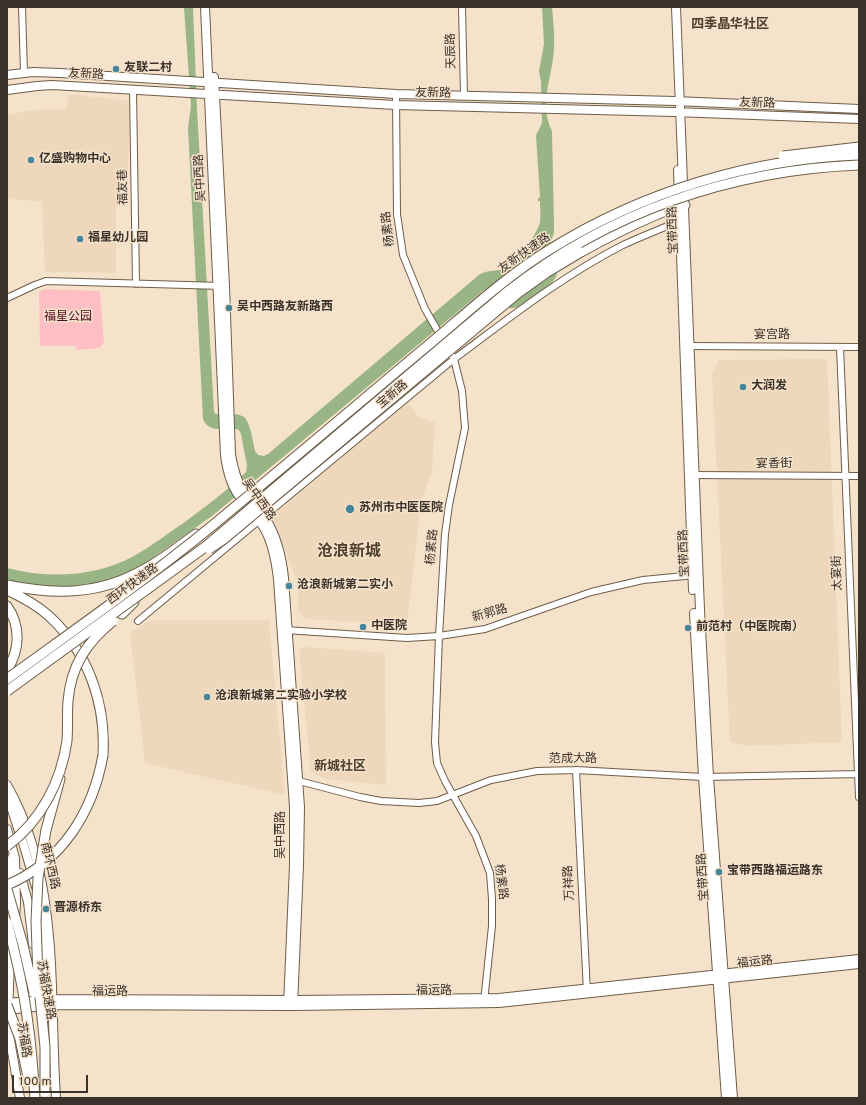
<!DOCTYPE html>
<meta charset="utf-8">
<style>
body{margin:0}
#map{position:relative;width:866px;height:1105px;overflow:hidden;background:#f5e2cb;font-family:Overpass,sans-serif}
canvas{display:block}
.frame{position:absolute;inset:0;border:8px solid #3b332b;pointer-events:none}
.scale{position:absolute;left:12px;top:1075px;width:76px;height:18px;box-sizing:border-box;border:2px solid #3b332b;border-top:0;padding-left:5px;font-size:12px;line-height:14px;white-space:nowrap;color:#3b332b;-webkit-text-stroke:3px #f5e2cb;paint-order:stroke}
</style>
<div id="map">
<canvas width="866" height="1105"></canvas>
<div class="frame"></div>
<div class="scale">100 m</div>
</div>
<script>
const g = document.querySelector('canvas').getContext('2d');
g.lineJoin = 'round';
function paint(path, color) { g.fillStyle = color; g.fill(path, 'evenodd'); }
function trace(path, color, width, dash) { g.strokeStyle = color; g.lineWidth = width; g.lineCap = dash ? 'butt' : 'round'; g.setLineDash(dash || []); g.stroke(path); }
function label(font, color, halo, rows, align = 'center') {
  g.font = font + ' Overpass,"Noto Sans SC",sans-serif'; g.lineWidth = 3; g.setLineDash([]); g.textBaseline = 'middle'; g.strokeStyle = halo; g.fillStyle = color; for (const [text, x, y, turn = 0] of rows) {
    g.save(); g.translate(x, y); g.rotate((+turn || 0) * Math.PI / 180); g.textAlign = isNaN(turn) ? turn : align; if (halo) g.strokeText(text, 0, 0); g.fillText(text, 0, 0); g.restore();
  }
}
paint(new Path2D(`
 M68 94 130 101 127 206H116V273L45 272 42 201 7 199V115L33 110 67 109Z
 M827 359 842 742 748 746 730 742 712 373 719 360Z
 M408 403 418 417 435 423 432 471 421 502 407 624 304 619 298 609V583L272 517 360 438Z
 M151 620H269L285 795 145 763 130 632Z
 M303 647 385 653 386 785 327 779 311 772 299 651Z`), '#eed7ba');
paint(new Path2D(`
 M44 289 100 291 104 343 99 348 77 350 76 346H40L39 292Z`), '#fdbfc4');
paint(new Path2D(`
 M184 7H193L197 109 214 412 216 414C224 414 235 413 242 416 250 418 253 443 255 451L258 455 264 456 268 454 480 274C490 269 501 272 510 267 518 264 537 232 540 223 541 217 540 208 540 201H538V198H540L536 135 542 123 541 82 539 71 544 44 542 7H552C553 20 555 35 554 48 553 76 538 103 552 131L554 224V233L548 249C551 256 556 265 557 272 557 285 528 300 518 307 503 312 497 301 489 290H484L212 516 141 566 115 579 75 588 7 584V568C49 579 96 577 134 556 152 546 168 533 185 522 206 506 228 490 246 472L247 466 241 434 239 430C227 426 209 435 203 419L188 128 191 106Z`), '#9ab585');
const minor = new Path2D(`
 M22 7 24 73
 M462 7 464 95
 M133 90 136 284
 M396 94 397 214 403 255 425 309 454 359 462 391 465 428 449 505 445 534 439 636 435 742 437 763 445 781 476 836 490 873 492 899V926L484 1002
 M7 298 35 285 46 281 222 286
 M686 346 859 347
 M840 347 859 797
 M691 475 859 476
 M138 621 454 359C508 319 561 277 621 246 640 237 660 229 680 221H684
 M285 630 407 638 439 636 485 629 591 592 643 580 695 575
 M576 770 587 992
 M294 782 299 781 360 797 381 801 419 803 437 801 491 780 537 771 576 770 703 777 859 774`);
const major = new Path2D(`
 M205 7 225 455C227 470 230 484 239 496 247 507 257 516 264 528 273 543 276 562 278 579L294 807V865L288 1006
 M676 7 700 610 709 777 733 1098
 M7 75 33 72 60 73 396 94 675 101 859 109
 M214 77 225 286 231 455C233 466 235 477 241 487 247 499 258 508 266 519 277 537 282 558 284 578L300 807 299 865 293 1006
 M7 90 37 86 52 85 395 105 675 112 859 119
 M678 170 693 590
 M694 613 703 777 726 1098
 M7 785C61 880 49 993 56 1098
 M7 795 24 846 36 887
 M7 829 15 858 16 904 13 946 10 959 8 1016 9 1034 20 1098
 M20 873 28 902 33 944
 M8 890 10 868 12 858
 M40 905 41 920 44 997
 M7 1003 52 999 293 1000 499 998 859 959
 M7 1010 52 1005 293 1006 499 1003 859 964`);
const highway = new Path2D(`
 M581 252C606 238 632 225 658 214 667 211 675 206 685 205
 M7 585C55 595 99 595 143 570 162 560 179 546 196 534
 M7 590C22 597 37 605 49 616 88 652 106 703 103 755
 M7 606C21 626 20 650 7 670
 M122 614 134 602
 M46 830 60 779`);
trace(minor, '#6d5d49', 8);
trace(major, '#6d5d49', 10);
trace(highway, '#6d5d49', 11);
trace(minor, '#fff', 6);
trace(major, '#fff', 8);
trace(highway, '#fff', 9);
const highwayBridge = new Path2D(`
 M783 156 859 147
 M209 549 224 539 518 293 546 273 581 252
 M7 679C84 623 163 568 236 506 302 452 367 396 432 342 470 310 507 276 549 250 642 192 750 159 859 155
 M7 691 205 547 507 292C608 212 731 170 859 165
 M7 846C41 821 61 782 67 741 68 728 67 714 68 701 71 666 86 643 113 621
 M7 885C62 862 93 812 103 755
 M7 889 23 945 34 993
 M7 922C16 956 24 990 28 1024 32 1049 33 1074 35 1098
 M7 1005 20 1039 28 1077
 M45 1092V1047L38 978 36 921 38 878 46 830`);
trace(highwayBridge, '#6d5d49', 11, []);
trace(highwayBridge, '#fff', 9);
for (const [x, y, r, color] of [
 [116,69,4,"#458599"],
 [31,160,4,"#458599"],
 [80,239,4,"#458599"],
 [229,308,4,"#458599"],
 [743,387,4,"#458599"],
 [350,509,5,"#458599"],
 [289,586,4,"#458599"],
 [363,627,4,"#458599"],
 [688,628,4,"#458599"],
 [207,697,4,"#458599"],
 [719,872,4,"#458599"],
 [46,909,4,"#458599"]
]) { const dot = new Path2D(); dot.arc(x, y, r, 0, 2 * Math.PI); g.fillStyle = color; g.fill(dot); trace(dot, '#f5e2cb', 1.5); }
label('12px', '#3b332b', '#f5e2cb', [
 ["天辰路",452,51,-91],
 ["友新路",86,75,3],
 ["友新路",433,94,1],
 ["友新路",757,104,2],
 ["吴中西路",201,178,-93],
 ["福友巷",124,187,-91],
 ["杨素路",389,229,-97],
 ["宝带西路",674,230,-92],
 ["友新快速路",525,254,-35],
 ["宴宫路",772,336],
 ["宝新路",393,395,-40],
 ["宴香街",774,465],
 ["吴中西路",258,500,55],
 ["杨素路",433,547,-85],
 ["宝带西路",685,553,-92],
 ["太宴街",838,573,-92],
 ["西环快速路",133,585,-36],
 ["新郭路",490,614,-16],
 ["范成大路",573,760],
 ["吴中西路",282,835,-90],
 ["南环西路",49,866,77],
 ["宝带西路",704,877,-94],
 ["杨素路",500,882,82],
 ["万祥路",570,883,-93],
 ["福运路",755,963,-6],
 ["苏福快速路",45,990,80],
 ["福运路",434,992],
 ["福运路",110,993],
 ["苏福路",23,1040,81]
]);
label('bold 12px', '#3b332b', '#f5e2cb', [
 ["友联二村",124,69],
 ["亿盛购物中心",39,160],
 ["福星幼儿园",88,239],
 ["吴中西路友新路西",237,308],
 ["大润发",751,387],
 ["苏州市中医医院",359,509],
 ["沧浪新城第二实小",297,586],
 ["中医院",371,627],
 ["前范村（中医院南）",696,628],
 ["沧浪新城第二实验小学校",215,697],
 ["宝带西路福运路东",727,872],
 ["晋源桥东",54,909]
], 'left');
label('12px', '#52091c', '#f5e2cb', [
 ["福星公园",68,318]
]);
label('bold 13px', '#4f402d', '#f5e2cb', [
 ["四季晶华社区",730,25],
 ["新城社区",340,767]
]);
label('bold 16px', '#4f402d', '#f5e2cb', [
 ["沧浪新城",349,553]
]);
</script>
